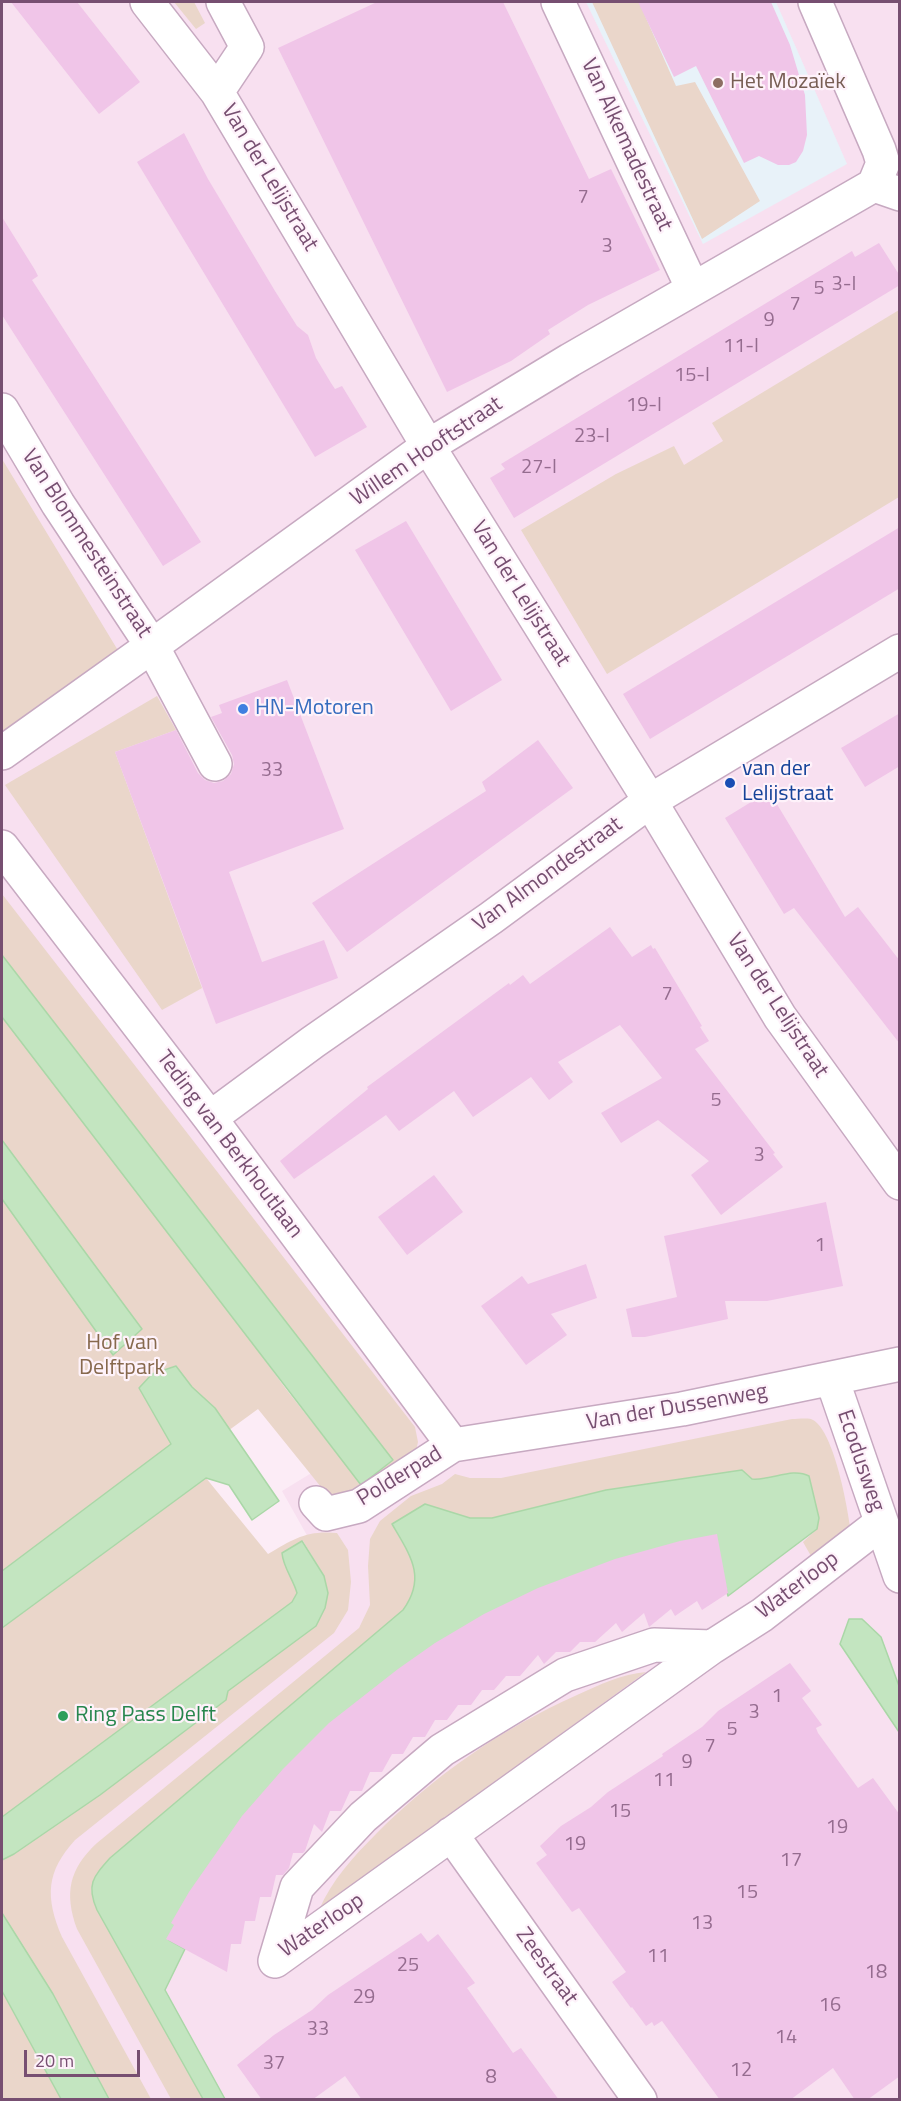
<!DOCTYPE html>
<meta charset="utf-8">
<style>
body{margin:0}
#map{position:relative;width:901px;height:2101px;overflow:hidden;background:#fcecf6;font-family:"Titillium Web",sans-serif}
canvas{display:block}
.frame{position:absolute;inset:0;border:3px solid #774f71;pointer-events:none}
.scale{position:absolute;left:24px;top:2050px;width:116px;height:27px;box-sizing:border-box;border:3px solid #774f71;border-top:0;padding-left:8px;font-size:18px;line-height:21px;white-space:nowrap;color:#774f71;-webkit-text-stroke:4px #fef2fa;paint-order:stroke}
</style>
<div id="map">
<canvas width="901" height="2101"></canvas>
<div class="frame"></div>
<div class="scale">20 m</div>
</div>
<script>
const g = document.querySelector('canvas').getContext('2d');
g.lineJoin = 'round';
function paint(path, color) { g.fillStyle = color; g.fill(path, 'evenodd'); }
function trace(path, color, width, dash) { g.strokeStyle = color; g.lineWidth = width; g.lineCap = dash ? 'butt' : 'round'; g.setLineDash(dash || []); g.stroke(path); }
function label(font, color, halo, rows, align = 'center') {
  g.font = font + ' "Titillium Web",sans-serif'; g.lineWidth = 4.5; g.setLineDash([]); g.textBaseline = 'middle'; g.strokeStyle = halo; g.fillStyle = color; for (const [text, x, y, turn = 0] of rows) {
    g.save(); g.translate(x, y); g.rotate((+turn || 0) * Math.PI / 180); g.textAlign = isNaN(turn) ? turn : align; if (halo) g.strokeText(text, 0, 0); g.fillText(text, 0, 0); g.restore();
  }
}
paint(new Path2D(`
 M2 2H899V2099H101L2 1931V1852L330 1614 332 1580 282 1491 318 1469 372 1424 2 931Z`), '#f8e0f0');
paint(new Path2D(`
 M586 2H776L847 164 703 244Z`), '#e8f2f9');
paint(new Path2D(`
 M174 2H194L205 23 196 29Z
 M592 2H639L676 86 695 82 760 201 702 239Z
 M899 310V497L607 674 521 530 616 474 674 446 684 465 723 441 712 423Z
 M2 459 122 657 2 742Z
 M157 696 176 730 115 752 202 988 162 1010 5 785Z
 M2 894 415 1427 418 1442 414 1459 343 1497 325 1492 258 1409 2 1596V1000L286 1389 361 1484 393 1460 2 955Z
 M792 1419C797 1419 805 1418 811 1419 833 1427 847 1504 850 1526L843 1534 811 1556 803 1542 817 1529 819 1518 809 1476C792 1467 770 1481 752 1479L742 1470 606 1490 492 1518H470L425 1504 392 1524C409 1557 429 1574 403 1610L110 1858C93 1876 86 1886 97 1910L203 2099H171L77 1929C64 1893 69 1869 97 1843L359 1628 370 1605 368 1566 370 1539 380 1521 411 1496 442 1484 455 1474 470 1478H501Z
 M206 1478 268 1554C293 1539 307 1530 337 1533L348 1550 351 1582 348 1610 334 1633 75 1840C46 1872 45 1897 62 1937L151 2099H109L53 1994 2 1913V1860L14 1854 100 1795 226 1700 228 1691 316 1626 325 1608 328 1593 324 1576 303 1541 293 1581 299 1592 292 1602 2 1817V1628Z
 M646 1672 319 1910C332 1880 353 1857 376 1834 435 1775 501 1729 577 1695 599 1685 622 1674 646 1672Z
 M2 1991 61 2099H2Z`), '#ead6ca');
const water = new Path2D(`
 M2 955 393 1460 361 1485 2 1017Z
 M2 1140 142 1329 113 1355 2 1199Z
 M176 1366 192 1387 215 1408 279 1501 252 1520 229 1485 206 1478 2 1628V1571L171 1444 139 1388 152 1374Z
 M742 1470 752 1479C771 1481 792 1467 809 1476L819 1518 817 1529 728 1596 714 1541 586 1577 169 1940 185 1949 165 1990 225 2099H203L97 1910C86 1885 93 1877 110 1858L403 1610C427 1577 410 1555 392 1524L425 1504 470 1518H492L606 1490Z
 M302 1541 324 1576 328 1593 325 1608 316 1626 228 1691 226 1700 100 1795 14 1854 2 1860V1817L292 1602 297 1593C293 1579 283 1567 282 1553Z
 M849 1619H862L881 1637 899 1686V1732L840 1644Z
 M2 1913 53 1994 109 2099H61L2 1991Z`);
paint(water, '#c3e5c0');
trace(water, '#aad7a7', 1.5);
paint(new Path2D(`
 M11 2H77L140 82 99 114Z
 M377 2H503L589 179 611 169 660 270 588 305 548 330 550 334 511 361 447 392 278 48Z
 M638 2H771L790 45 805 95 807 135 803 151 796 162 789 165H778L759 156 744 163 696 66 674 77Z
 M184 133 208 179 275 291 297 326 308 335 316 358 331 383 335 389 342 386 367 427 315 457 137 162Z
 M2 217 35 270 38 276 32 280 201 542 163 566 2 315Z
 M879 243 900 276V285L514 518 490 478 505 469 501 464 852 251 855 257Z
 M406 521 502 680 451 711 355 550Z
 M900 527V588L650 739 623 694Z
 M287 680 344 829 229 872 262 962 324 940 338 978 216 1024 115 752 176 730 198 773 205 780 214 783 223 781 231 774 234 764 232 755 211 717 222 713 219 705Z
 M900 713V766L865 787 841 748Z
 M538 740 573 788 347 952 312 903 486 791 482 782Z
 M769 791 845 917 858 907 900 961V1044L794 908 784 914 725 818Z
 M610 927 632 957 651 945 653 949 655 948 702 1026 700 1027 709 1041 695 1049 775 1153 773 1154 783 1167 721 1215 691 1175 709 1161 658 1120 621 1143 601 1113 662 1078 620 1025 558 1062 573 1082 549 1100 531 1077 473 1117 454 1091 399 1131 386 1115 294 1179 280 1161 368 1089 367 1087 509 983 510 985 523 975 530 984Z
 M434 1175 463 1212 407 1255 378 1217Z
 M826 1202 843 1286 767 1301H725L728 1319 645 1337H632L626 1309 677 1297 664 1236Z
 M586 1264 597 1298 551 1314 567 1335 526 1365 481 1306 522 1276 528 1284Z
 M717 1534 728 1593 702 1610 697 1601 675 1616 671 1609 649 1627 644 1613 622 1632 616 1623 595 1642H580L570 1652H556L544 1664 538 1655 520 1676H506L494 1690H482L471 1705H458L447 1720H435L425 1737H413L403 1754H392L382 1772H370L362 1791H350L341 1811H330L322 1832 314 1824 305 1851 303 1853H293L289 1868 283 1875H276L271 1897H260L255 1921H245L241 1944H231L227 1972 166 1939 174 1925 171 1923 189 1892 242 1816 283 1769 329 1723 398 1669 435 1643 484 1614 538 1588 615 1559 680 1541Z
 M790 1663 811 1691 802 1698 822 1725 816 1728 818 1733 858 1788 873 1778 900 1815V2076L867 2100H855L833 2068 790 2100H720L662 2021 654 2026 652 2022 646 2026 632 2007 631 2008 612 1982 626 1972 579 1908 572 1912 536 1863 547 1855 540 1846 561 1826 591 1807 608 1792 663 1756 662 1754 702 1727 718 1711Z
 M421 1933 428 1942 438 1934 475 1983 467 1988 513 2053 521 2048 559 2100H362L345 2076 312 2100H262L237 2065 274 2035 312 2010 328 1995Z`), '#f0c5e8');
const minor = new Path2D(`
 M147 2 217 92 428 446 650 801 780 1017 900 1183
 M558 2 693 289
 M815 2 879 150 883 163 874 185 900 194
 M217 92 247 47 223 2
 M2 410 58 504 152 646 215 764
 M2 753 152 646 428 446 570 360 874 185
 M2 847 210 1118 453 1445
 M210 1118 313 1042 491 918 650 801 900 651
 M832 1379 900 1576
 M316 1503 326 1514 359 1506 453 1445 682 1409 900 1364
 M451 1834 640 2100
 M275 1961 712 1647 762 1615 881 1523
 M275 1961 297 1887 363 1817 442 1750 565 1675 654 1645 712 1647`);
trace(minor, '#c7a9c1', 36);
trace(minor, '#fff', 33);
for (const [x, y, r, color] of [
 [718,83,6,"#8d6e63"],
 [243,709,6,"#3f7fe0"],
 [730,783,6,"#1a4fb4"],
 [63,1716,6,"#2e9e5b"]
]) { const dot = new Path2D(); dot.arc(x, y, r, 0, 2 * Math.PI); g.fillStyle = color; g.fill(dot); trace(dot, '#fef2fa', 2); }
label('20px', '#956c8f', null, [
 ["7",583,198],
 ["3",607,247],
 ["3-I",844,285],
 ["5",819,289],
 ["7",795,305],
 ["9",769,321],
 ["11-I",741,347],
 ["15-I",692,376],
 ["19-I",644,406],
 ["23-I",592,437],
 ["27-I",539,468],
 ["33",272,771],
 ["7",667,995],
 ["5",716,1101],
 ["3",759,1156],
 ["1",820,1246],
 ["1",777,1697],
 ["3",754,1713],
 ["5",732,1730],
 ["7",710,1747],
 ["9",687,1763],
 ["11",664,1781],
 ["15",620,1812],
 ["19",837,1828],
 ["19",575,1845],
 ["17",791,1861],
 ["15",747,1893],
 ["13",702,1924],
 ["11",658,1957],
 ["25",408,1966],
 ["18",876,1973],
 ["29",364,1998],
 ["16",830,2006],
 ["33",318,2030],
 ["14",786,2038],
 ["37",274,2064],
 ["12",741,2071],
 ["8",491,2078]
]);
label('22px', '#785e54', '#fef2fa', [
 ["Het Mozaïek",730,83]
], 'left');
label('22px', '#774f71', '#fef2fa', [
 ["Van Alkemadestraat",626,145,65],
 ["Van der Lelijstraat",269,178,59],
 ["Willem Hooftstraat",427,452,-34],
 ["Van Blommesteinstraat",86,544,57],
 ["Van der Lelijstraat",520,594,58],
 ["Van Almondestraat",548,875,-36],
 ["Van der Lelijstraat",777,1006,57],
 ["Teding van Berkhoutlaan",229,1145,53],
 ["Van der Dussenweg",677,1408,-10],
 ["Ecodusweg",860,1461,71],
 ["Polderpad",400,1477,-31],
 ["Waterloop",798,1586,-37],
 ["Waterloop",322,1926,-34],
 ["Zeestraat",546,1967,54]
]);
label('22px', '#366cbe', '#fef2fa', [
 ["HN-Motoren",255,709]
], 'left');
label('22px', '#164399', '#fef2fa', [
 ["van der",742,770],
 ["Lelijstraat",742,795]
], 'left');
label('22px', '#87694d', '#fef2fa', [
 ["Hof van",122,1344],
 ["Delftpark",122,1369]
]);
label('22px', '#27864d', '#fef2fa', [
 ["Ring Pass Delft",75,1716]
], 'left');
</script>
